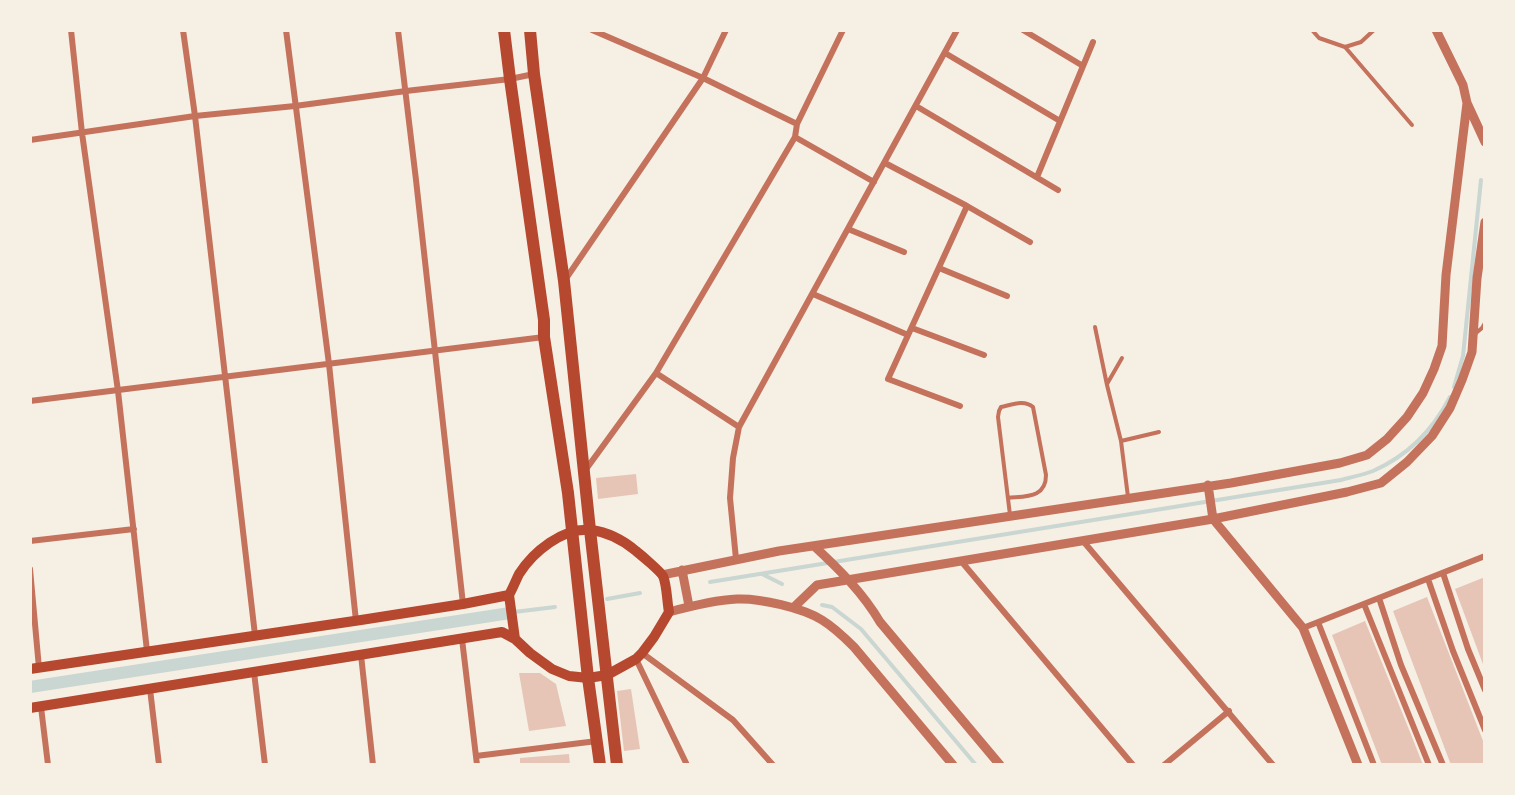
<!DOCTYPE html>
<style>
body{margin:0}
#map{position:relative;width:1515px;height:795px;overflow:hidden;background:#f6efe4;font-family:"Titillium Web",sans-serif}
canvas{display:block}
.frame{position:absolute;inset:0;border:32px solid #f6efe4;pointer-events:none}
</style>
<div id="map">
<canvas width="1515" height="795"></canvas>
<div class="frame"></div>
</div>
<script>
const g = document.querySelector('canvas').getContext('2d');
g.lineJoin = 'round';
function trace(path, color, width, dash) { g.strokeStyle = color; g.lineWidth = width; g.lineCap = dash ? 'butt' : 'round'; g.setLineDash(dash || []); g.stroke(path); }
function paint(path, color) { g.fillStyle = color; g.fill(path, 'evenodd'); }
trace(new Path2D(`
 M1454 387 1463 356 1481 180
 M762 574 782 584
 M710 582 1341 480C1351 477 1363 475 1373 471 1407 456 1433 430 1450 397
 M607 599 640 593
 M822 605 832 607 861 629 976 765
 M514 612 555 607`), '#c9d6d2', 4);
trace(new Path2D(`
 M30 687 510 613`), '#c9d6d2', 12);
paint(new Path2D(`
 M636 474 638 494 598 499 596 478Z
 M1485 577V667H1484L1455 589Z
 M1427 597 1485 746V765H1451L1393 611Z
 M1365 621 1410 732 1423 765H1382L1332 635Z
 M519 673H540L556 684 566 726 529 731Z
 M631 689 640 749 624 751 617 691Z
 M569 754 570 765H520V758Z`), '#e6c5b7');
trace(new Path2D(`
 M1312 30 1319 38 1345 47 1361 42 1374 30
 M1345 47 1412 125
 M1095 327 1107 385 1121 441 1128 497
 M1476 333 1482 328 1485 323
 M1107 384 1122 358
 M1121 441 1159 432
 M1008 498C1026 496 1046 498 1046 475L1033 407C1024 399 1011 405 1001 407L999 411 998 417 1010 515`), '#c5725c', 4);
trace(new Path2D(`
 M71 30 82 133 118 391 147 651
 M183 30 195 116 255 635
 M286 30 329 364 356 621
 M398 30 416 180 463 604
 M592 30 703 78 797 124
 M1023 30 1083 66
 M945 53 1060 121
 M916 106 1058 190
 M795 137 874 182
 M30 140 195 116 295 106 406 91 510 79 534 74
 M885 163 967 206 1030 242
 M1037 177 1093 42
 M848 229 904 252
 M939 268 1007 296
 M565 280 703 78 726 30
 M813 294 908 335
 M912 328 984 355
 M656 373 739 427
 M30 401 544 337
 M960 406 888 379 967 206
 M584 472 656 373 795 137 797 124 843 30
 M30 541 134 529
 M1083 541 1273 765
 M736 559 730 498 733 458 739 427 957 30
 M961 561 1133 765
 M30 569 39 668
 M1443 573 1468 649 1485 690
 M1428 579 1453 651 1485 730
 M1379 598 1401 665 1443 765
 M1364 604 1429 765
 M1318 622 1374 765
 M1303 628 1485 556
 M462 639 477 765
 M642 653 733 720 773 765
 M361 655 373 765
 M636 659 687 765
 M254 672 265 765
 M150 689 159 765
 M41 707 48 765
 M476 756 597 741
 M1164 765 1229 711`), '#c5725c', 6);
trace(new Path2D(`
 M1436 30 1463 85 1467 103 1485 142
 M1208 485 1213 519
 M1213 519 1303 628 1358 765
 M814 546C839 569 863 593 880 622L1000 765
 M682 570 689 606
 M662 575 779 551 1231 483 1340 463 1367 455 1387 439 1407 417 1423 393 1434 369 1442 346 1446 275 1467 103
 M793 608 817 585 1213 519 1347 492 1381 483 1407 462 1432 436 1450 408 1462 380 1472 352 1477 278 1485 222
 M669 612C691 606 714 600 737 599 760 598 803 608 822 620 835 628 844 637 854 647L953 765`), '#c5725c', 9);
trace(new Path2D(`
 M509 595 515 639
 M30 669 361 620 463 604 509 595
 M30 708 502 632 515 639 530 653 552 669 569 676 588 678 607 675 636 659 642 653 654 637 669 612C667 602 667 585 663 576 660 571 641 555 636 551 623 540 607 532 591 530 563 527 533 552 519 574 516 580 513 588 509 595`), '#b5482f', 10);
trace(new Path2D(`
 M504 30 510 79 544 320V337L568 493 588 678 600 765
 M530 30 534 74 564 281 590 530 617 765`), '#b5482f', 12);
</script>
